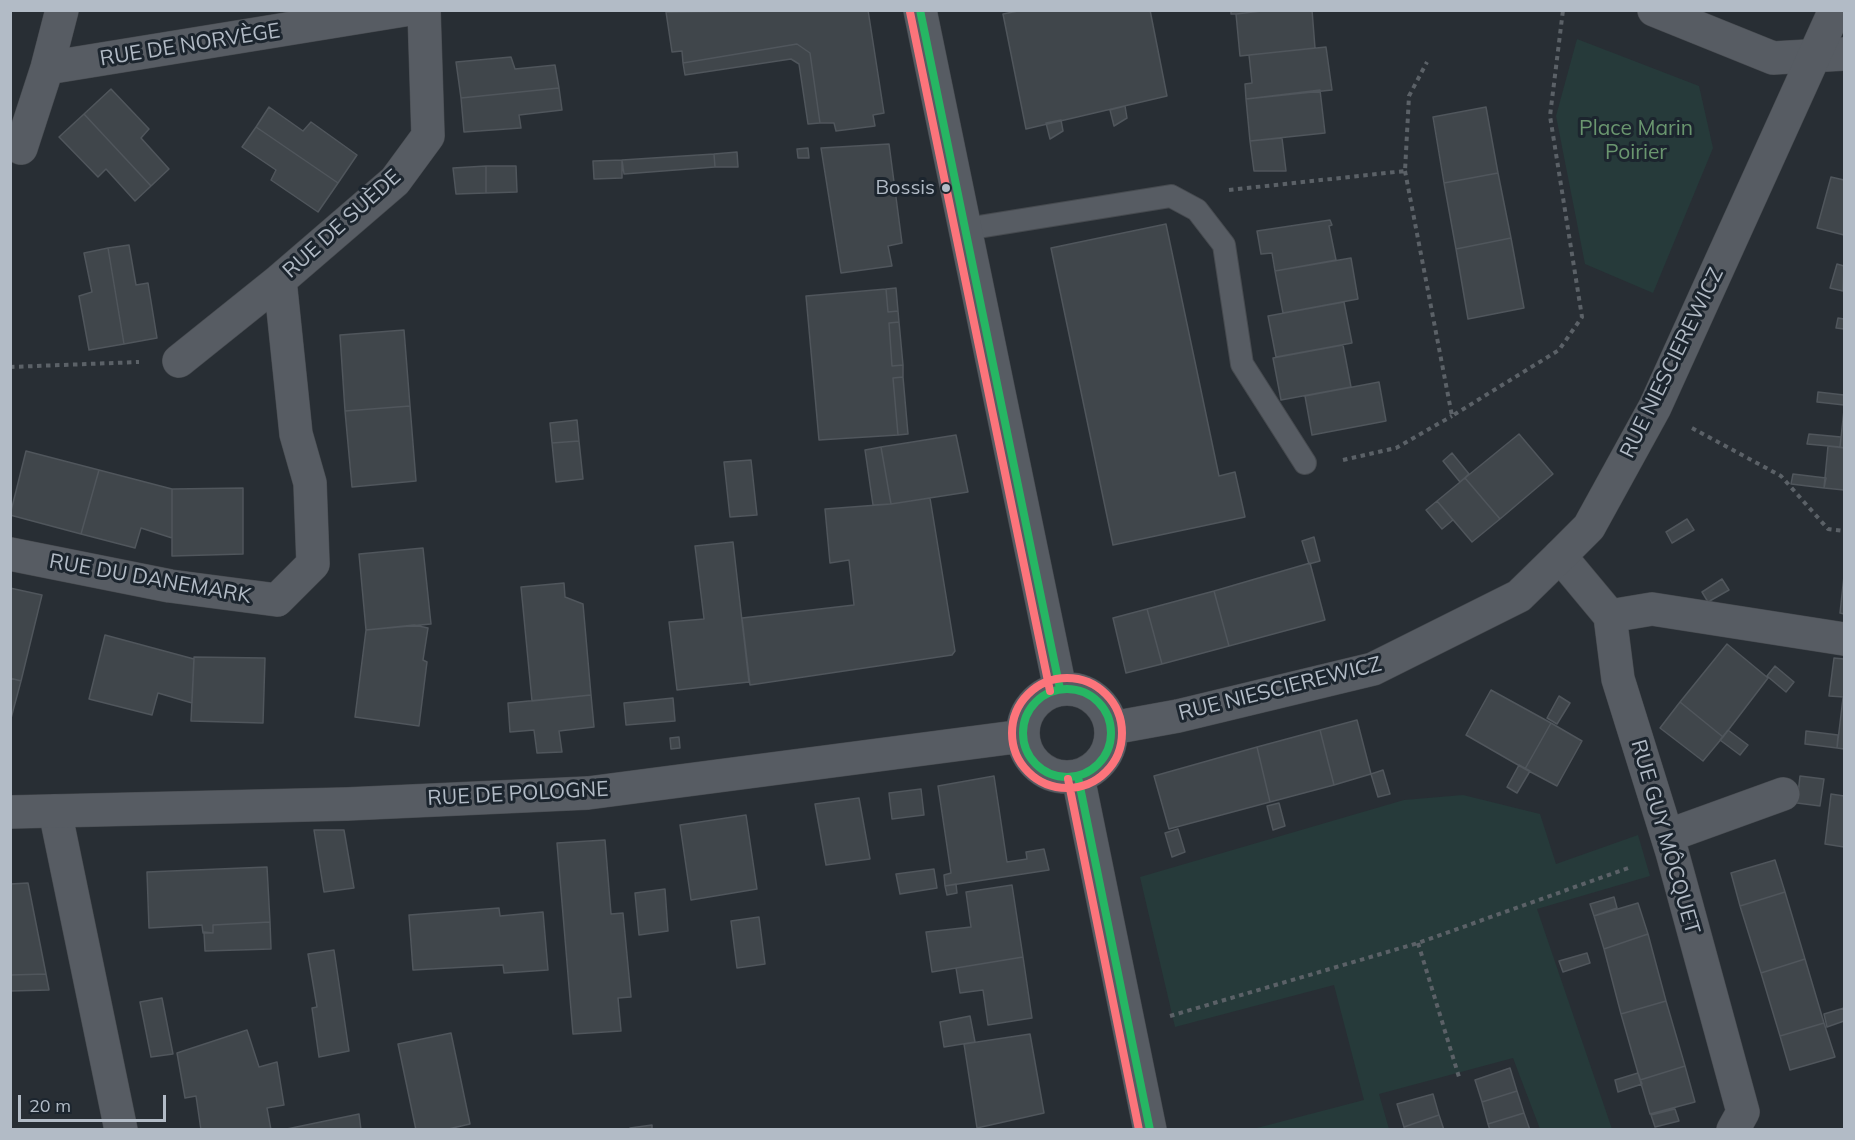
<!DOCTYPE html>
<meta charset="utf-8">
<style>
body{margin:0}
#map{position:relative;width:1855px;height:1140px;overflow:hidden;background:#282e34;font-family:Mulish,sans-serif}
canvas{display:block}
.frame{position:absolute;inset:0;border:12px solid #b2bbc6;pointer-events:none}
.scale{position:absolute;left:18px;top:1095px;width:148px;height:27px;box-sizing:border-box;border:3px solid #b2bbc6;border-top:0;padding-left:8px;font-size:18px;line-height:21px;white-space:nowrap;color:#b2bbc6;-webkit-text-stroke:4px #1c252e;paint-order:stroke}
</style>
<div id="map">
<canvas width="1855" height="1140"></canvas>
<div class="frame"></div>
<div class="scale">20 m</div>
</div>
<script>
const g = document.querySelector('canvas').getContext('2d');
g.lineJoin = 'round';
function paint(path, color) { g.fillStyle = color; g.fill(path, 'evenodd'); }
function trace(path, color, width, dash) { g.strokeStyle = color; g.lineWidth = width; g.lineCap = dash ? 'butt' : 'round'; g.setLineDash(dash || []); g.stroke(path); }
function label(font, color, halo, rows, align = 'center') {
  g.font = font + ' Mulish,sans-serif'; g.lineWidth = 6; g.setLineDash([]); g.textBaseline = 'middle'; g.strokeStyle = halo; g.fillStyle = color; for (const [text, x, y, turn = 0] of rows) {
    g.save(); g.translate(x, y); g.rotate((+turn || 0) * Math.PI / 180); g.textAlign = isNaN(turn) ? turn : align; if (halo) g.strokeText(text, 0, 0); g.fillText(text, 0, 0); g.restore();
  }
}
paint(new Path2D(`
 M1577 39 1699 86 1713 148 1653 293 1585 264 1556 116Z
 M1463 795 1540 814 1556 864 1638 835 1650 876 1537 909 1612 1129H1540L1513 1058 1379 1094 1389 1129H1253L1364 1100 1334 985 1175 1027 1140 877 1404 800Z`), '#263a3a');
const building = new Path2D(`
 M868 10 884 113 873 115 875 126 836 131 834 123H820L810 53 797 44 683 63 682 51 672 52 666 12Z
 M1023 10H1150L1167 96 1026 129 1003 14Z
 M1231 10H1270L1236 14H1231Z
 M1270 10H1312L1315 48 1240 56 1236 14Z
 M797 44 810 53 820 123 808 124 799 64 791 59 685 75 683 63Z
 M1326 47 1332 90 1246 99 1245 84 1252 83 1249 55Z
 M511 57 515 69 555 65 559 88 461 98 456 62Z
 M559 88 562 110 519 115 521 128 464 132 461 98Z
 M111 89 149 129 141 138 169 169 151 186 84 114Z
 M1320 90 1325 133 1250 141 1246 99Z
 M1125 106 1127 118 1114 126 1110 110Z
 M269 107 303 131 311 122 357 155 338 183 256 127Z
 M1486 107 1498 173 1444 183 1433 117Z
 M84 114 151 186 135 201 106 169 98 177 59 137Z
 M1061 120 1063 131 1050 139 1046 123Z
 M256 127 338 183 318 212 271 180 276 170 242 147Z
 M1282 138 1286 171H1254L1250 141Z
 M889 144 902 243 888 246 892 266 841 273 821 148Z
 M808 148 809 158H798L797 149Z
 M737 152 738 167H715L714 154Z
 M714 154 715 167 624 174 622 160Z
 M622 160V178L594 179 593 161Z
 M486 166H516L517 192 486 193Z
 M486 166V193L456 194 453 168Z
 M1498 173 1511 238 1456 249 1444 183Z
 M1831 177 1844 180V235L1817 228Z
 M1330 220 1332 225 1329 226 1336 260 1275 271 1272 253 1261 254 1257 231Z
 M1166 224 1219 476 1235 472 1245 517 1113 545 1051 248Z
 M1511 238 1524 308 1468 319 1456 249Z
 M129 245 136 285 148 283 157 338 124 344 108 248Z
 M108 248 124 344 89 350 79 296 92 292 84 253Z
 M1351 258 1358 299 1283 313 1275 271Z
 M1837 264 1844 266 1843 291 1830 288Z
 M896 288 898 311 888 312 886 289Z
 M886 289 888 312 898 311 899 322 889 323 892 366 903 365V377L893 378 898 435 819 440 806 296Z
 M1344 302 1352 343 1276 357 1268 316Z
 M1838 318 1844 319V329L1836 328Z
 M899 322 903 365 892 366 889 323Z
 M404 330 410 406 345 411 340 335Z
 M1343 345 1351 387 1281 400 1273 358Z
 M903 377 908 434 898 435 893 378Z
 M1379 382 1386 421 1312 435 1305 396Z
 M1818 392 1844 395V405L1817 402Z
 M410 406 416 481 352 487 345 411Z
 M1844 410V448L1840 447Z
 M577 420 579 441 552 443 550 423Z
 M1519 434 1553 474 1500 519 1465 478Z
 M1809 434 1841 437 1840 447 1807 444Z
 M956 435 968 492 891 504 881 447Z
 M579 441 583 479 556 482 552 443Z
 M1828 446 1844 448V490L1824 488Z
 M881 447 891 504 873 505 865 450Z
 M26 451 99 470 81 534 10 515Z
 M1452 453 1469 474 1460 482 1443 461Z
 M751 460 757 515 730 517 724 462Z
 M99 470 172 489V538L141 528 135 548 81 534Z
 M1793 474 1826 478 1824 488 1791 484Z
 M1465 478 1500 519 1472 542 1437 501Z
 M243 488V554L172 556V489Z
 M930 498 955 651 952 655 750 685 742 618 854 605 849 560 830 563 825 509 891 504Z
 M1437 501 1453 520 1442 529 1426 510Z
 M1687 519 1694 530 1672 543 1666 532Z
 M1314 537 1320 561 1309 564 1302 541Z
 M733 542 749 682 677 690 669 622 704 619 695 546Z
 M423 548 431 624 366 630 359 554Z
 M1310 563 1325 620 1229 646 1214 591Z
 M1844 576V614L1840 613Z
 M1722 579 1729 590 1708 602 1702 592Z
 M564 583 565 597 583 604 591 695 532 701 521 587Z
 M10 588 42 595 21 681 10 678Z
 M1214 591 1229 646 1162 664 1147 609Z
 M1147 609 1162 664 1126 673 1113 618Z
 M414 625 428 628 423 660 427 662 419 726 355 717 366 630Z
 M105 635 194 659 192 703 158 693 152 715 89 699Z
 M1727 644 1768 678 1723 737 1680 702Z
 M194 657 265 658 263 723 191 721Z
 M1834 658 1844 659V697L1829 696Z
 M1775 666 1794 682 1786 692 1767 676Z
 M10 678 21 681 10 722Z
 M1491 690 1551 723 1525 769 1466 735Z
 M591 695 594 727 559 731 562 752 537 753 534 730 510 732 508 703Z
 M1559 696 1570 703 1557 724 1547 718Z
 M673 698 675 721 626 725 624 703Z
 M1843 698H1844V749L1837 748Z
 M1680 702 1723 737 1703 761 1660 728Z
 M1357 720 1371 774 1334 785 1320 730Z
 M1551 723 1582 741 1557 786 1525 769Z
 M1320 730 1334 785 1270 802 1257 747Z
 M1728 730 1748 745 1740 755 1720 740Z
 M1806 731 1838 735 1837 748 1805 744Z
 M679 737 680 748 671 749 670 738Z
 M1257 747 1270 802 1169 829 1154 776Z
 M1519 765 1530 771 1517 793 1507 787Z
 M1383 770 1390 794 1378 797 1371 774Z
 M994 776 1007 862 1027 859 1026 852 1044 849 1049 870 945 886 944 875 951 873 938 786Z
 M1800 776 1824 779 1820 806 1797 803Z
 M921 789 924 815 892 819 889 793Z
 M1831 794 1844 796V847L1825 844Z
 M859 798 870 859 826 865 815 804Z
 M1279 803 1285 826 1273 830 1267 806Z
 M746 815 757 889 691 900 680 825Z
 M1178 829 1185 852 1172 857 1165 833Z
 M314 830H344L354 888 324 892Z
 M605 840 611 914 623 913 631 997 618 998 621 1031 573 1034 557 843Z
 M1775 860 1785 892 1740 906 1731 873Z
 M267 867 270 922 213 925V933H203L202 925 149 928 147 872Z
 M934 869 937 888 900 894 896 874Z
 M28 883 46 974 10 975V884Z
 M956 884 957 893 947 895 945 886Z
 M1012 885 1023 957 932 972 926 932 971 927 966 892Z
 M665 889 668 931 639 935 635 893Z
 M1785 892 1805 959 1761 973 1740 906Z
 M1614 897 1617 908 1594 916 1590 904Z
 M1638 903 1648 934 1604 949 1594 916Z
 M499 908 500 916 543 912 548 970 504 973 503 965 413 970 409 915Z
 M759 917 765 964 737 968 731 921Z
 M270 922 271 949 205 951 204 932 213 933V925Z
 M1648 934 1666 1001 1621 1014 1604 949Z
 M334 950 349 1051 319 1057 312 1008 317 1007 308 954Z
 M1587 953 1590 963 1563 972 1559 961Z
 M1023 957 1032 1018 988 1025 983 990 960 993 956 968Z
 M1805 959 1824 1023 1780 1036 1761 973Z
 M46 974 49 990 10 991V975Z
 M162 998 173 1054 151 1057 140 1002Z
 M1666 1001 1685 1066 1640 1080 1621 1014Z
 M1844 1008V1021L1827 1027 1824 1014Z
 M970 1016 975 1042 944 1047 940 1022Z
 M1824 1023 1835 1057 1790 1070 1780 1036Z
 M247 1030 259 1067 277 1062 284 1105 267 1108 271 1130H201L196 1096 185 1098 177 1053Z
 M451 1033 470 1124 444 1130H416L398 1044Z
 M1030 1034 1044 1113 977 1128 964 1044Z
 M1685 1066 1695 1102 1650 1114 1640 1080Z
 M1510 1068 1517 1091 1482 1102 1475 1080Z
 M1638 1073 1642 1084 1618 1092 1615 1080Z
 M1517 1091 1524 1113 1488 1124 1482 1102Z
 M1433 1094 1439 1115 1404 1127 1397 1104Z
 M1675 1109 1679 1121 1655 1127 1651 1115Z
 M1524 1113 1530 1130H1490L1488 1124Z
 M359 1114 361 1130H282Z
 M1439 1115 1444 1130H1405L1404 1127Z
 M652 1125V1130H630V1128Z`);
paint(building, '#40464b');
trace(building, '#50565c', 1.5);
const service = new Path2D(`
 M966 229 1171 196 1197 210 1224 245 1242 364 1305 463`);
const minor = new Path2D(`
 M1654 10 1773 58 1844 54
 M47 68 404 10
 M21 148 47 68 62 10
 M179 361 280 280 395 181 428 136 424 10
 M10 554 170 586 277 600 313 564 310 483 296 434 280 280
 M1560 556 1610 616 1618 679 1672 852 1743 1112 1733 1130
 M1610 616 1652 609 1844 639
 M55 811 121 1130
 M1667 836 1783 794`);
const tertiary = new Path2D(`
 M920 10 1060 689
 M1023 733a44 44 0 1 1 88 0a44 44 0 1 1-88 0Z
 M1112 728 1178 716 1373 669 1519 596 1560 556 1589 527 1655 407 1835 10
 M1078 777 1150 1130
 M10 812 347 804 588 793 1023 736`);
trace(service, '#464a4f', 24);
trace(minor, '#464a4f', 34);
trace(tertiary, '#464a4f', 34);
trace(new Path2D(`
 M1405 171 1452 416 1559 350 1582 317 1550 116 1563 10
 M1229 190 1405 171 1409 96 1427 62
 M10 367 139 362
 M1692 428 1781 476 1828 529 1844 531
 M1343 460 1396 448 1452 416
 M1418 943 1459 1077
 M1170 1016 1418 943 1631 867`), '#5b6167', 4, [4.5, 4.5]);
trace(service, '#575c63', 22);
trace(minor, '#575c63', 33);
trace(tertiary, '#575c63', 33);
trace(new Path2D(`
 M920 10 1060 689
 M1023 733a44 44 0 1 1 88 0a44 44 0 1 1-88 0Z
 M1078 777 1150 1130`), '#26b663', 8);
trace(new Path2D(`
 M910 12 1050 691
 M1012 733a55 55 0 1 1 110 0a55 55 0 1 1-110 0Z
 M1068 779 1139 1130`), '#fc747b', 8);
for (const [x, y, r, color] of [
 [946,188,5,"#b2bbc6"]
]) { const dot = new Path2D(); dot.arc(x, y, r, 0, 2 * Math.PI); g.fillStyle = color; g.fill(dot); trace(dot, '#1c252e', 2); }
label('20px', '#b2bbc6', '#1c252e', [
 ["Bossis",935,188]
], 'right');
label('21px', '#b2bbc6', '#1c252e', [
 ["RUE DE NORVÈGE",190,45,-9],
 ["RUE DE SUÈDE",342,224,-42],
 ["RUE NIESCIEREWICZ",1672,363,-64],
 ["RUE DU DANEMARK",150,579,10],
 ["RUE NIESCIEREWICZ",1280,689,-14],
 ["RUE DE POLOGNE",518,794,-3],
 ["RUE GUY MÔCQUET",1665,837,74]
]);
label('21px', '#6a966f', '#1c252e', [
 ["Place Marin",1636,129],
 ["Poirier",1636,153]
]);
</script>
